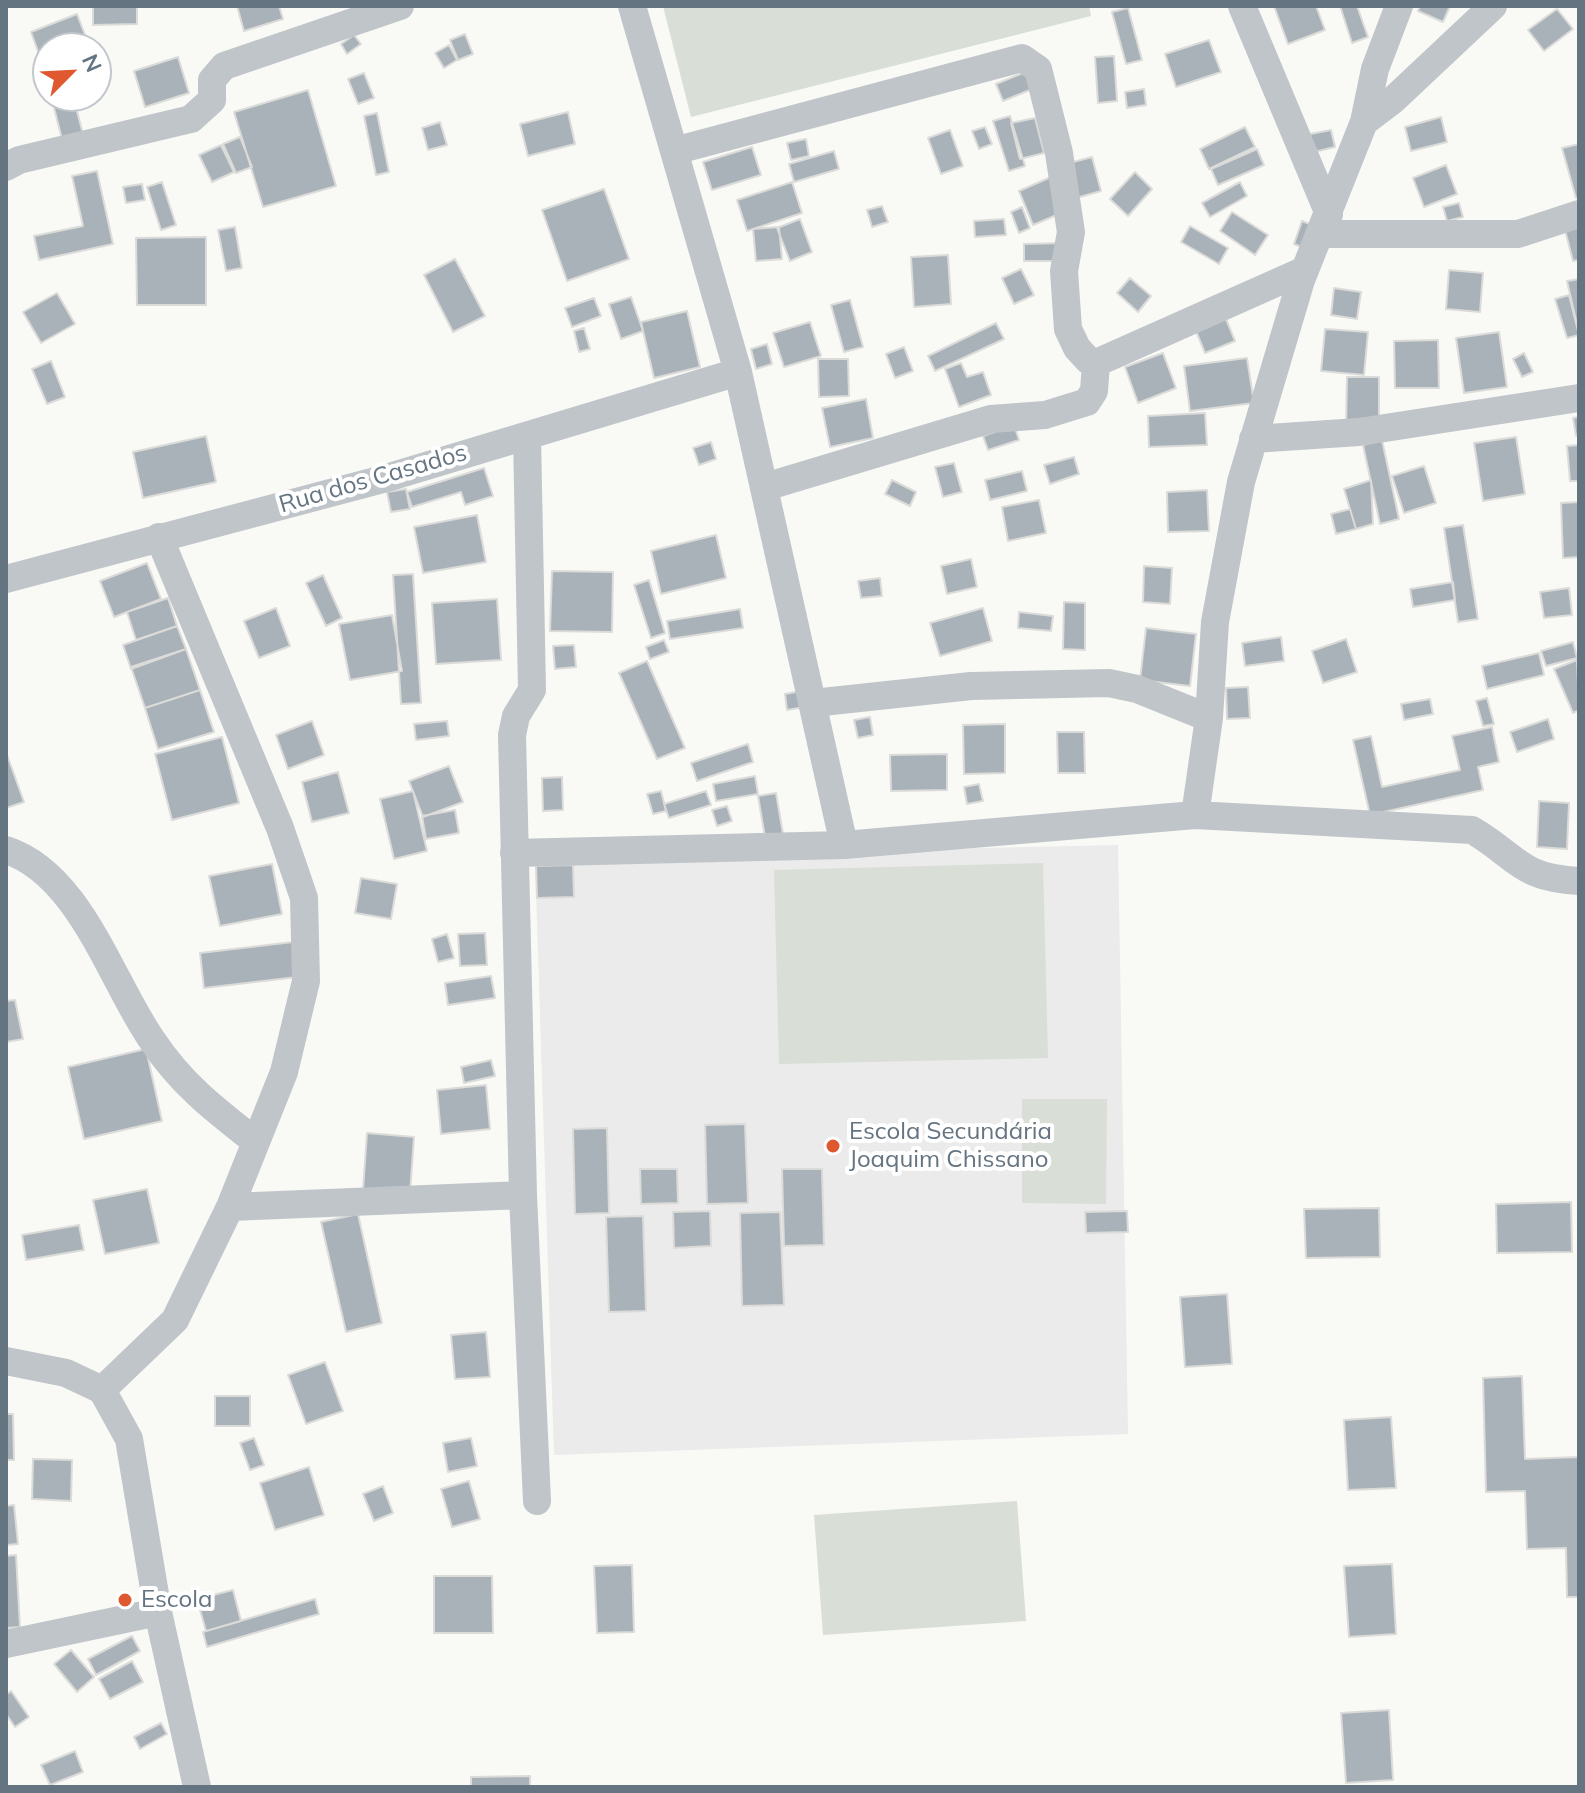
<!DOCTYPE html>
<meta charset="utf-8">
<style>
body{margin:0}
#map{position:relative;width:1585px;height:1793px;overflow:hidden;background:#f9f9f6;font-family:Mulish,sans-serif}
canvas{display:block}
.frame{position:absolute;inset:0;border:8px solid #657481;pointer-events:none}
.north{position:absolute;left:32px;top:32px;width:80px;height:80px;box-sizing:border-box;background:#fff;border:2px solid #c1c7cd;border-radius:50%;rotate:66deg;font-size:22px;font-weight:700;line-height:32px;text-align:center;color:#657481}
.north::after{content:'';display:block;margin:auto;width:28px;height:36px;background:#df5830;clip-path:polygon(50% 0,100% 100%,50% 72%,0 100%)}
</style>
<div id="map">
<canvas width="1585" height="1793"></canvas>
<div class="frame"></div>
<div class="north">N</div>
</div>
<script>
const g = document.querySelector('canvas').getContext('2d');
g.lineJoin = 'round';
function paint(path, color) { g.fillStyle = color; g.fill(path, 'evenodd'); }
function trace(path, color, width, dash) { g.strokeStyle = color; g.lineWidth = width; g.lineCap = dash ? 'butt' : 'round'; g.setLineDash(dash || []); g.stroke(path); }
function label(font, color, halo, rows, align = 'center') {
  g.font = font + ' Mulish,sans-serif'; g.lineWidth = 8; g.setLineDash([]); g.textBaseline = 'middle'; g.strokeStyle = halo; g.fillStyle = color; for (const [text, x, y, turn = 0] of rows) {
    g.save(); g.translate(x, y); g.rotate((+turn || 0) * Math.PI / 180); g.textAlign = isNaN(turn) ? turn : align; if (halo) g.strokeText(text, 0, 0); g.fillText(text, 0, 0); g.restore();
  }
}
paint(new Path2D(`
 M1118 845 1128 1434 554 1455 535 858Z`), '#eaebea');
paint(new Path2D(`
 M663 6H1089L1091 16 691 117Z
 M1043 863 1048 1058 779 1064 774 870Z
 M1022 1099H1107L1106 1204 1022 1203Z
 M1017 1501 1026 1621 823 1635 814 1515Z`), '#d9ded6');
const building = new Path2D(`
 M93 6H137V24L93 25Z
 M237 6H279L283 19 244 31Z
 M1274 6H1316L1325 30 1288 44Z
 M1340 6H1357L1368 37 1352 43Z
 M1420 6H1450L1443 22 1418 11Z
 M1128 8 1142 60 1126 64 1112 12Z
 M1557 9 1573 29 1544 51 1528 30Z
 M77 14 90 48H48V79L31 32Z
 M465 34 473 54 458 60 450 40Z
 M354 35 361 44 347 54 341 44Z
 M1209 40 1221 72 1176 87 1165 54Z
 M449 45 457 60 444 68 435 53Z
 M1114 56 1117 101 1098 103 1095 57Z
 M178 57 189 93 145 107 134 71Z
 M1030 70 1037 87 1003 101 996 84Z
 M364 73 374 98 358 104 348 79Z
 M1144 89 1146 105 1127 108 1125 92Z
 M308 90 336 186 263 207 234 112Z
 M51 96H73L83 134 62 139Z
 M568 112 575 144 528 156 520 124Z
 M377 113 389 172 376 175 364 116Z
 M1010 116 1025 166 1009 171 993 121Z
 M1441 117 1447 142 1411 151 1405 127Z
 M1035 118 1044 153 1020 159 1011 123Z
 M440 122 447 145 428 150 422 128Z
 M985 127 992 144 979 149 972 131Z
 M1245 127 1255 147 1209 169 1200 149Z
 M950 130 963 166 941 174 928 138Z
 M1331 130 1335 147 1314 152 1310 134Z
 M240 137 252 167 236 173 223 144Z
 M806 139 809 156 791 160 787 143Z
 M1579 144V197L1576 198 1562 148Z
 M221 145 234 172 212 182 199 155Z
 M752 147 761 175 712 190 703 162Z
 M1257 149 1264 165 1218 185 1211 169Z
 M834 151 839 169 794 182 789 164Z
 M1092 157 1101 191 1076 198 1066 164Z
 M1446 165 1457 194 1424 207 1413 178Z
 M97 171 113 244 39 260 34 236 83 226 72 176Z
 M1135 172 1152 189 1128 216 1110 199Z
 M1051 177 1066 211 1033 225 1019 191Z
 M162 182 176 225 161 230 147 187Z
 M792 182 802 213 747 231 737 200Z
 M1240 182 1247 196 1210 217 1202 203Z
 M142 184 145 200 126 203 123 187Z
 M604 189 629 259 567 281 542 210Z
 M1459 203 1463 217 1447 221 1443 207Z
 M882 206 888 222 872 227 867 210Z
 M1022 207 1030 228 1019 233 1011 212Z
 M1232 212 1268 235 1255 255 1220 231Z
 M800 219 812 252 790 261 777 228Z
 M1004 219 1006 235 975 237 974 221Z
 M1302 221 1317 227 1309 250 1294 244Z
 M1190 226 1228 248 1219 264 1181 242Z
 M235 227 242 268 226 271 218 230Z
 M779 227 782 259 756 261 753 229Z
 M1579 227V260L1573 261 1565 230Z
 M206 237V305H137L136 238Z
 M1065 243V261H1024V244Z
 M948 255 951 304 914 307 911 257Z
 M455 259 485 316 453 332 424 275Z
 M1021 269 1034 295 1014 304 1002 278Z
 M1449 270 1483 273 1480 312 1446 309Z
 M1130 278 1151 296 1138 312 1117 293Z
 M1579 279V329H1578L1567 281Z
 M1334 288 1361 292 1357 319 1331 315Z
 M57 293 75 324 41 343 23 312Z
 M1569 295 1579 335 1567 338 1555 299Z
 M631 297 643 331 621 339 609 304Z
 M594 298 601 316 572 327 565 308Z
 M850 300 863 347 844 352 831 305Z
 M687 311 700 367 654 378 641 322Z
 M1226 319 1235 341 1205 353 1196 331Z
 M810 322 821 356 784 367 773 333Z
 M996 323 1004 339 935 371 928 356Z
 M584 328 590 349 579 352 574 331Z
 M1325 329 1368 332 1364 375 1321 371Z
 M1499 332 1507 387 1464 393 1456 338Z
 M1438 340 1439 388H1395L1394 341Z
 M767 344 772 364 756 369 751 349Z
 M904 347 913 371 895 378 886 354Z
 M1163 353 1176 388 1138 403 1125 367Z
 M1524 353 1533 372 1522 377 1513 359Z
 M1247 358 1254 403 1190 411 1184 366Z
 M818 359H848L849 396 819 397Z
 M51 361 65 397 47 404 32 369Z
 M961 363 967 377 983 372 991 395 959 407 945 369Z
 M1347 377H1379V427H1346Z
 M866 399 873 438 830 447 822 408Z
 M1205 413 1207 445 1149 447 1148 416Z
 M1579 417V435L1576 436 1573 418Z
 M1014 425 1019 440 988 450 983 436Z
 M206 436 216 482 143 498 133 452Z
 M1516 437 1525 494 1483 501 1474 443Z
 M1382 440 1399 519 1380 524 1363 445Z
 M711 442 716 459 699 465 693 448Z
 M1579 445V481H1570L1567 446Z
 M1074 457 1079 474 1050 484 1044 465Z
 M954 463 962 492 943 497 935 467Z
 M1424 466 1436 503 1404 513 1392 476Z
 M484 468 493 496 465 505 461 492 412 507 407 492Z
 M1022 471 1027 491 990 500 985 480Z
 M892 480 916 492 910 506 885 494Z
 M1371 480 1373 524 1356 529 1344 489Z
 M406 489 410 509 391 512 387 492Z
 M1207 490 1209 531 1168 532 1167 492Z
 M1039 500 1046 533 1008 541 1002 507Z
 M1579 502V557L1563 558 1561 503Z
 M1350 509 1356 529 1336 534 1331 514Z
 M477 515 486 562 423 573 414 527Z
 M1463 525 1478 619 1458 622 1444 528Z
 M716 535 726 578 661 594 651 551Z
 M971 559 977 587 947 594 941 566Z
 M147 563 161 599 114 617 100 581Z
 M1144 566 1172 568 1170 604 1143 602Z
 M552 571 613 572 612 632 550 631Z
 M413 574 421 703 401 704 393 575Z
 M323 575 342 618 326 626 306 583Z
 M880 578 882 596 861 598 858 581Z
 M649 580 665 633 651 638 634 585Z
 M1453 582 1455 600 1413 607 1410 589Z
 M1569 588 1572 615 1544 618 1540 592Z
 M168 598 177 626 136 640 127 612Z
 M497 599 501 660 436 664 432 603Z
 M1064 602 1085 603V650L1063 649Z
 M276 608 290 646 259 658 244 621Z
 M983 608 992 641 940 656 930 623Z
 M740 609 743 628 670 639 667 621Z
 M1019 612 1053 616 1051 631 1018 628Z
 M392 615 402 671 350 680 339 624Z
 M177 626 186 649 131 669 123 645Z
 M1146 628 1196 634 1190 686 1140 680Z
 M1281 637 1284 661 1245 666 1242 643Z
 M1346 639 1357 672 1323 683 1312 651Z
 M664 640 669 652 650 659 646 647Z
 M1573 642 1577 658 1546 666 1541 651Z
 M574 645 576 667 555 669 553 646Z
 M186 649 200 690 145 708 131 667Z
 M1539 653 1544 675 1487 689 1482 666Z
 M1577 660 1579 710 1573 713 1554 669Z
 M647 661 685 748 657 759 619 673Z
 M1248 687 1250 718 1227 719 1226 688Z
 M200 690 214 732 158 749 145 708Z
 M806 690 809 706 787 710 785 694Z
 M1487 698 1494 724 1483 726 1476 701Z
 M1430 699 1433 714 1404 720 1401 704Z
 M870 717 873 735 858 738 854 720Z
 M1548 719 1554 739 1517 752 1510 732Z
 M312 721 324 755 288 769 276 735Z
 M447 721 449 736 416 740 414 724Z
 M1005 724V773L964 774 963 725Z
 M1492 727 1499 762 1478 767 1483 790 1370 815 1353 740 1371 736 1382 787 1460 770 1452 736Z
 M1057 732H1084L1085 773H1058Z
 M222 737 239 803 172 820 155 754Z
 M748 744 753 762 697 781 691 763Z
 M6 752 24 802 6 808Z
 M947 754V790L891 791 890 755Z
 M449 766 463 802 423 817 409 781Z
 M338 772 349 813 312 822 302 782Z
 M755 776 758 794 716 801 713 784Z
 M562 777 563 810 543 811 542 778Z
 M979 784 983 801 967 804 964 787Z
 M413 791 427 851 394 859 380 799Z
 M661 791 666 811 653 814 647 794Z
 M706 791 711 805 669 818 664 804Z
 M776 793 783 834 765 837 758 796Z
 M1539 801 1569 803 1567 849 1537 847Z
 M727 806 732 821 717 826 712 810Z
 M455 810 459 833 426 839 422 816Z
 M272 864 282 914 220 926 209 876Z
 M573 865 574 897 537 898 536 866Z
 M361 878 397 884 391 919 355 913Z
 M485 933 487 965 460 966 458 934Z
 M447 934 454 958 438 962 432 939Z
 M293 942 297 977 204 988 200 953Z
 M491 976 495 998 448 1005 445 983Z
 M15 1000 23 1039 6 1042V1001Z
 M146 1049 162 1121 84 1139 68 1067Z
 M491 1060 495 1076 464 1083 461 1067Z
 M486 1085 490 1129 441 1134 437 1090Z
 M745 1124 748 1203 707 1204 705 1125Z
 M607 1128 609 1213 575 1214 573 1129Z
 M367 1133 414 1137 410 1193 363 1190Z
 M640 1169H677L678 1203 641 1204Z
 M782 1169H822L824 1245 784 1246Z
 M147 1189 159 1243 105 1254 93 1200Z
 M1571 1202 1572 1252 1497 1253 1496 1204Z
 M1379 1208 1380 1257 1306 1258 1304 1209Z
 M710 1211 711 1246 674 1248 673 1212Z
 M1127 1211 1128 1232 1086 1233 1085 1212Z
 M780 1212 784 1305 742 1306 740 1213Z
 M358 1214 382 1323 346 1332 321 1222Z
 M643 1216 646 1311 609 1312 606 1217Z
 M79 1225 84 1250 26 1260 22 1235Z
 M1227 1294 1232 1364 1185 1367 1180 1297Z
 M486 1332 490 1377 455 1379 451 1335Z
 M325 1362 343 1411 306 1424 288 1375Z
 M1522 1376 1525 1459 1579 1457V1597H1567L1566 1548 1527 1549 1525 1491 1486 1492 1483 1378Z
 M215 1396H250V1426H215Z
 M6 1414H13L14 1460H6Z
 M1391 1417 1396 1488 1348 1490 1344 1420Z
 M254 1438 264 1465 250 1470 240 1443Z
 M471 1438 477 1466 448 1472 443 1443Z
 M33 1459 72 1460 71 1501 32 1499Z
 M309 1467 324 1515 275 1530 260 1483Z
 M469 1481 480 1519 452 1527 441 1489Z
 M383 1486 393 1513 374 1521 363 1494Z
 M14 1505 18 1544 6 1545V1506Z
 M16 1555 20 1627 6 1628V1556Z
 M1392 1564 1396 1634 1349 1637 1344 1566Z
 M632 1565 634 1632 597 1633 594 1566Z
 M434 1576H492L493 1633H434Z
 M233 1590 241 1621 206 1631 197 1599Z
 M315 1599 319 1614 207 1647 203 1632Z
 M132 1636 140 1651 96 1675 88 1659Z
 M71 1650 94 1677 77 1692 54 1664Z
 M132 1661 143 1682 110 1699 99 1679Z
 M11 1691 29 1717 15 1727 6 1714V1695Z
 M1389 1710 1393 1780 1346 1783 1341 1713Z
 M161 1723 167 1734 140 1749 134 1737Z
 M75 1751 83 1772 50 1785 41 1765Z
 M530 1776V1787H471V1777Z`);
paint(building, '#a9b2b8');
trace(building, '#dbdbd9', 2);
trace(new Path2D(`
 M632 6 738 372 844 845
 M1242 6 1329 214
 M1364 122 1393 100 1493 6
 M674 151 1022 58 1038 69 1059 153 1071 232 1064 271 1068 329 1077 348 1088 360 1096 363 1305 270
 M6 167 19 160 191 119 212 100V80L224 66 400 6
 M1320 234H1518L1579 214
 M527 436 532 690 516 716 512 735 523 1195 537 1501
 M1253 439 1359 432 1579 398
 M765 487 991 419 1045 415 1087 402 1094 391 1096 363
 M6 579 383 479 738 372
 M813 703 971 686 1109 683 1137 689 1209 718
 M1195 815 1209 718 1215 622 1241 482 1301 280 1364 122 1375 69 1399 6
 M6 850C80 874 111 981 152 1040 181 1084 215 1110 256 1142
 M514 853 844 845 1195 815 1472 830C1518 857 1519 878 1579 881
 M230 1207 523 1195
 M6 1361 66 1373 102 1390 129 1439 158 1612 197 1787
 M102 1390 175 1320 230 1207 284 1072 306 981 304 898 280 828 159 537
 M6 1644 158 1612`), '#c0c5c9', 28);
for (const [x, y, r, color] of [
 [833,1146,8,"#df5830"],
 [125,1600,8,"#df5830"]
]) { const dot = new Path2D(); dot.arc(x, y, r, 0, 2 * Math.PI); g.fillStyle = color; g.fill(dot); trace(dot, '#fff', 3); }
label('24px', '#657481', '#fff', [
 ["Rua dos Casados",373,479,-16]
]);
label('24px', '#657481', '#fff', [
 ["Escola Secundária",849,1132],
 ["Joaquim Chissano",849,1160],
 ["Escola",141,1600]
], 'left');
</script>
